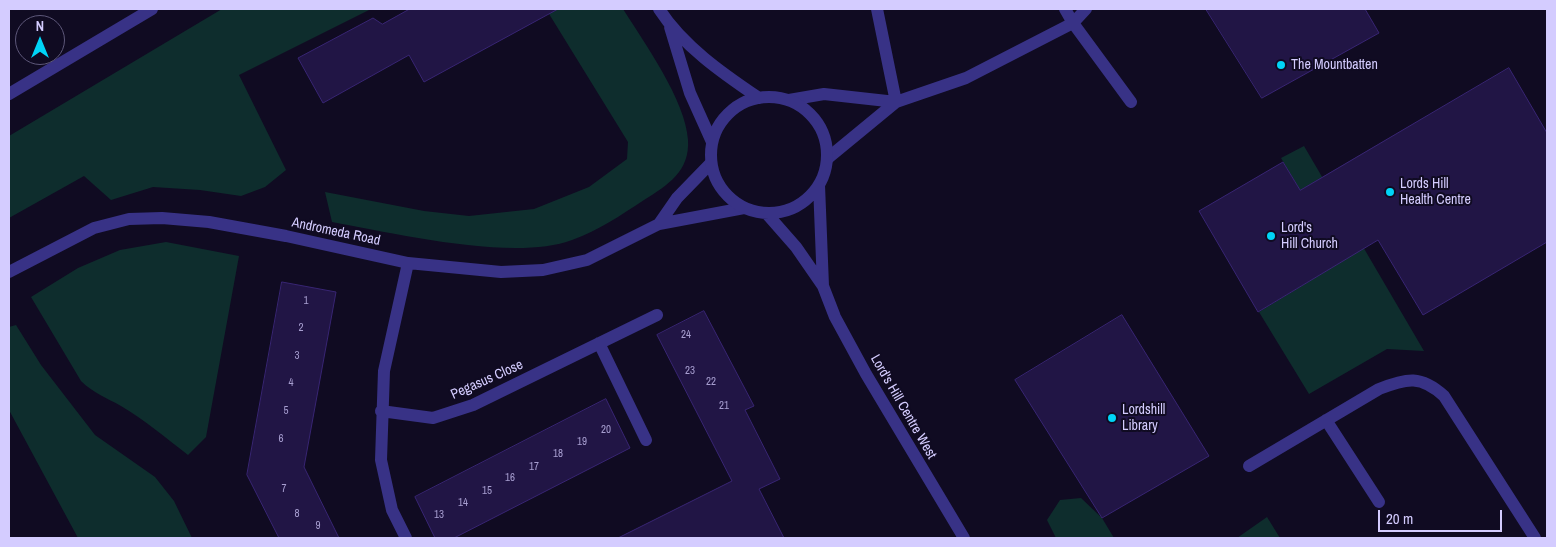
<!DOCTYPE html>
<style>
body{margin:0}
#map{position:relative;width:1556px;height:547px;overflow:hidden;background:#100b22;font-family:"Archivo Narrow",sans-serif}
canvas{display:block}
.frame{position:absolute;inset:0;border:10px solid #d4ccff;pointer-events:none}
.north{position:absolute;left:15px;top:15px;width:50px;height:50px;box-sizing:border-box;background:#100b22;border:1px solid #5e587a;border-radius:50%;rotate:0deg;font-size:14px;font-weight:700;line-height:20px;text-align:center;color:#d4ccff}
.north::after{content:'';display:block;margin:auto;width:18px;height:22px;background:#00d4f7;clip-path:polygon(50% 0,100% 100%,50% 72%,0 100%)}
.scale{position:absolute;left:1378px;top:510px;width:124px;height:22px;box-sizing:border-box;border:2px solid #d4ccff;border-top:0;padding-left:6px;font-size:15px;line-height:18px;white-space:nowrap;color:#d4ccff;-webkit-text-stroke:4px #100b22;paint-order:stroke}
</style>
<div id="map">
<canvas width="1556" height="547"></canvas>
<div class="frame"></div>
<div class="north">N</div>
<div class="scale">20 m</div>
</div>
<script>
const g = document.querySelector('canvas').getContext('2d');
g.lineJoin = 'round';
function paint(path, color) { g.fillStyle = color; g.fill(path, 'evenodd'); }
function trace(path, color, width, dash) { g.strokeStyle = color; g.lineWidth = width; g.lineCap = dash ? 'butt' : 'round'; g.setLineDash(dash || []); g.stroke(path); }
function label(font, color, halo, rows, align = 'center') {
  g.font = font + ' "Archivo Narrow",sans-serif'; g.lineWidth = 4; g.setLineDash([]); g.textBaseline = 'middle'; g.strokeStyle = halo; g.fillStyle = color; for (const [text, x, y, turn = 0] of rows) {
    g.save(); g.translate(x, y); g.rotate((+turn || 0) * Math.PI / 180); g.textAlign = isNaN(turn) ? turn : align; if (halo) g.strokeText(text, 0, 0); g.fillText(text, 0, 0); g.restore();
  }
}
paint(new Path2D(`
 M222 9H371L239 75 286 170 265 187 241 196 200 190 153 187 111 200 84 176 9 218V136Z
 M546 9H623C644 42 686 101 688 140 690 171 668 185 644 200 621 215 598 231 572 240 514 262 394 233 332 222L325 192 424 211 469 216 534 209 589 187 627 159 628 142Z
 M1304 146 1424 351 1387 349 1309 394 1259 312 1342 261 1281 158Z
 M166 242 239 256 206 437 188 455C166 438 145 420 121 406 107 398 93 393 81 381L31 297 78 268 120 250Z
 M16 325 41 365 95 435 155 477 174 501 192 538H78L9 410V327Z
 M1081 498 1102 518 1114 538H1056L1047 520 1060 500Z
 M1267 517 1280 538H1237Z`), '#0e2d2d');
const building = new Path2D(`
 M410 9H558L424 82 409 55 323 103 298 58 373 18 382 24Z
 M1206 9H1365L1379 33 1262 98Z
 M1509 68 1547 133V242L1423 315 1378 240 1258 312 1199 211 1283 162 1300 190Z
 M282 282 336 292 304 467 339 538H279L247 475Z
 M704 311 754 406 745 410 780 479 759 489 784 538H618L732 481 657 335Z
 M1122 315 1209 456 1102 518 1015 380Z
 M606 399 630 448 454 538H435L415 497Z`);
paint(building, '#211545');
trace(building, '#382573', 1);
trace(new Path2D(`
 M877 9 896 102
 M1065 9 1073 23 1131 102
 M789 100 824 94 896 102
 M828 158 896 102 966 78 1073 23 1086 9
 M1326 420 1379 502
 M1249 466 1379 389C1407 378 1421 375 1444 396L1535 538`), '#383286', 12);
trace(new Path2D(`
 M659 224 677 198 711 163
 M9 272 94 228 129 219 162 218 209 222 286 236 408 263 501 272 543 270 587 260 659 224 744 208
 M599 343 646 440
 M381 411 433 418 473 405 657 315
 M406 538 392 510 381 460 384 371 408 263`), '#383286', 12);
trace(new Path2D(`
 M659 9C683 46 722 73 759 98
 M670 27 690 93 712 142
 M9 94 152 9
 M711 155a58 58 0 1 1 116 0a58 58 0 1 1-116 0Z
 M819 185 823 286
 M767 214 796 247 823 286 835 317 866 374 964 538`), '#383286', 12);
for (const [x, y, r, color] of [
 [1281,65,5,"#00d4f7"],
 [1390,192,5,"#00d4f7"],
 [1271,236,5,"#00d4f7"],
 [1112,418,5,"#00d4f7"]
]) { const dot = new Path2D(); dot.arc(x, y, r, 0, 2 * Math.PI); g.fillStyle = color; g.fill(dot); trace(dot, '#100b22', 2); }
label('11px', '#a79ed0', null, [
 ["1",306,301],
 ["2",301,328],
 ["24",686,335],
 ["3",297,356],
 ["23",690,371],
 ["22",711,382],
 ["4",291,383],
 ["21",724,406],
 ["5",286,411],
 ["20",606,430],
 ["6",281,439],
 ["19",582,442],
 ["18",558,454],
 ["17",534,467],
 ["16",510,478],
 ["7",284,489],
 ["15",487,491],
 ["14",463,503],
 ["8",297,514],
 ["13",439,515],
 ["9",318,526]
]);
label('14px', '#d4ccff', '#100b22', [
 ["The Mountbatten",1291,65],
 ["Lords Hill",1400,184],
 ["Health Centre",1400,200],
 ["Lord's",1281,228],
 ["Hill Church",1281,244],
 ["Lordshill",1122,410],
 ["Library",1122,426]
], 'left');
label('14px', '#d4ccff', '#100b22', [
 ["Andromeda Road",336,232,12],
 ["Pegasus Close",487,380,-24],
 ["Lord's Hill Centre West",903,407,60]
]);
</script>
